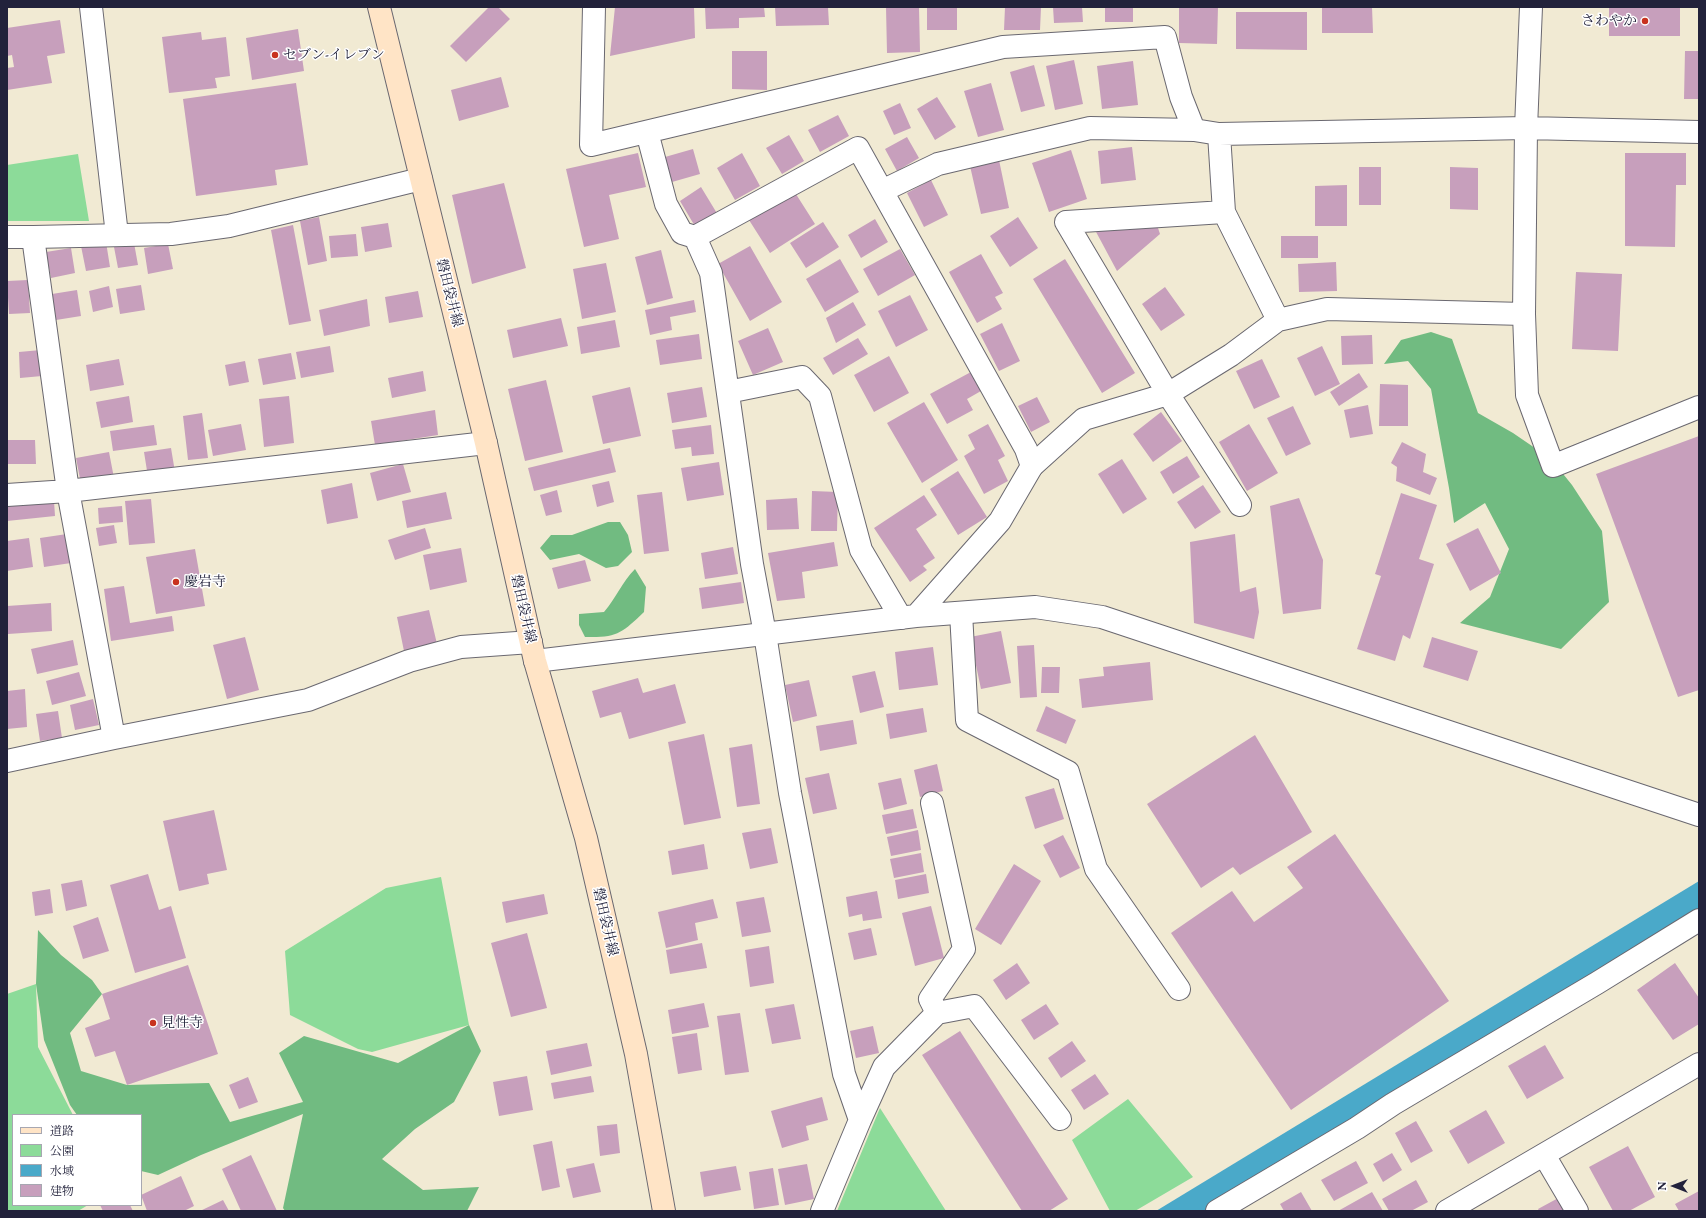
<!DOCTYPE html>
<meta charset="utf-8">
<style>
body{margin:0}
#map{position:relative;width:1706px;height:1218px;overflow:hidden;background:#f1ead3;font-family:"EB Garamond","Noto Serif JP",serif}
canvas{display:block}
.frame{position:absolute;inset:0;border:8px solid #22223b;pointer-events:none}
.legend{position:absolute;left:12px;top:1114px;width:130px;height:92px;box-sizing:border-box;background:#fff;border:1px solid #a7a7b1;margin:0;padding:5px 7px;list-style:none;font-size:12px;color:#22223b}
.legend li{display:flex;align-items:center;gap:8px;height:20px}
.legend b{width:20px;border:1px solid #a7a7b1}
.north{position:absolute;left:1654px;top:1166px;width:40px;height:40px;-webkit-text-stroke:3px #fff;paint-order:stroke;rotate:270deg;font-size:11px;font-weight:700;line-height:16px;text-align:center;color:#22223b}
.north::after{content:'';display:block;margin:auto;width:14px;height:18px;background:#22223b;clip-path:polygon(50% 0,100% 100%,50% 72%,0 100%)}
</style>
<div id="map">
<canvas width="1706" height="1218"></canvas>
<div class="frame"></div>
<ul class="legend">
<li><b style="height:5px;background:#ffe4c6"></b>道路</li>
<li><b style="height:11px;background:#8cdb99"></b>公園</li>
<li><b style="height:11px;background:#4aa9c9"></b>水域</li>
<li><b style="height:11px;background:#c79fbc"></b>建物</li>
</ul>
<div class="north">N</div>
</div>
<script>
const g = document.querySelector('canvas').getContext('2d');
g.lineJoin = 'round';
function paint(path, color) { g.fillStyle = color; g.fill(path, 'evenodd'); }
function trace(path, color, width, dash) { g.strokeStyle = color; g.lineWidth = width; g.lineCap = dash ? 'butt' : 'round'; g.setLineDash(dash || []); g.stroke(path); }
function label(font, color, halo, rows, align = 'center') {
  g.font = font + ' "EB Garamond","Noto Serif JP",serif'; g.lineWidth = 3; g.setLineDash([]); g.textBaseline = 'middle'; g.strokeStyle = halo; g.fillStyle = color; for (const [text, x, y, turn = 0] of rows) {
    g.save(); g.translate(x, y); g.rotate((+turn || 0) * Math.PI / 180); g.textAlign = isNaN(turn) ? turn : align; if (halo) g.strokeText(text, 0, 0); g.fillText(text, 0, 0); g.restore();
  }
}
paint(new Path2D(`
 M78 154 89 221H7V165Z
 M441 877 469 1025 372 1052 358 1049 290 1015 285 951 386 888Z
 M36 984 38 1047 73 1115H13V1205H88L78 1211H8L7 1209V994Z
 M1128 1099 1193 1177 1135 1211H1110L1072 1140Z
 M880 1108 946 1211H837Z`), '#8cdb99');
paint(new Path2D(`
 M1431 332 1452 339 1478 413 1513 433 1551 459 1572 485 1602 531 1609 602 1561 649 1460 623 1490 597 1509 549 1485 503 1454 523 1449 488 1431 389 1408 361 1384 364 1401 340Z
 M608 522H620L628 535 632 552 618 566 606 568 579 554 550 560 540 548 551 535H572Z
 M635 569 646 587 644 612C622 633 617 638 585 637L579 625V614L604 612C616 598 622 582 635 569Z
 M38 930 61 955 92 980 102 994 70 1033 81 1071 127 1085 209 1083 230 1122 303 1102 279 1053 304 1036 398 1063 469 1025 481 1051 454 1102 415 1129 382 1159 423 1190 479 1187 467 1211H285L283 1208 303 1114 201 1155 158 1175 141 1171V1115H77L70 1105 44 1040 36 984Z`), '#71bb81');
paint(new Path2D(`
 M1699 881V917L1206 1211H1156Z`), '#4aa9c9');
paint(new Path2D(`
 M489 7H498L510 19 466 62 450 46Z
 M615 7H694L695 38 610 56Z
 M705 7H764L765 17 739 18V28L706 29Z
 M775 7H828L829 25 776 26Z
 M886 7H919L920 52 887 53Z
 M927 7H957V30H927Z
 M1005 7H1041L1040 30H1004Z
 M1053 7H1082L1083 22 1054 23Z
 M1105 7H1133V22H1105Z
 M1179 7H1218L1217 44 1179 43Z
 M1322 7H1372L1373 33H1322Z
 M1609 7H1680V36H1609Z
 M1236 12H1307V50L1236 49Z
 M60 20 65 53 47 56 52 83 7 90V68L14 67 12 55 7 56V28Z
 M298 29 304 71 252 80 246 38Z
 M201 32 202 40 226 37 230 76 215 78 217 88 169 93 162 37Z
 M732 51H767V90L732 89Z
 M1685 51H1699V99H1684Z
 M1074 60 1083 104 1055 110 1046 66Z
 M1133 61 1138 105 1102 109 1097 66Z
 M1034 65 1045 106 1021 112 1010 72Z
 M501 77 509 107 459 121 451 90Z
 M296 83 308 165 275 170 277 185 196 196 183 99Z
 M991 83 1004 130 978 137 964 91Z
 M937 97 956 127 935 140 917 109Z
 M900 103 911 128 894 135 883 111Z
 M838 115 849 136 820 152 808 130Z
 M789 135 804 161 782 174 766 148Z
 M907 137 919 158 897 171 885 149Z
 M1132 147 1136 180 1101 184 1098 151Z
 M693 149 700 174 672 182 665 157Z
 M1071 150 1087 199 1049 212 1032 163Z
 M638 153 646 187 609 195 619 239 584 247 566 169Z
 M742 153 760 186 735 200 717 168Z
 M1625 153H1686V185H1676L1675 247 1625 246Z
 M999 160 1009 208 981 214 970 166Z
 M1359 167H1381V205H1359Z
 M1450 167 1478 168V210L1450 209Z
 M931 180 948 215 924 227 907 193Z
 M504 183 526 268 472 284 452 195Z
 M1347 185V226H1315V186Z
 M701 187 718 215 696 228 680 201Z
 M794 191 815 224 770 253 749 220Z
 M319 217 327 261 308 265 300 221Z
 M1018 217 1038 248 1010 267 990 236Z
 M875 219 888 242 861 258 848 235Z
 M823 222 839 247 806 268 790 243Z
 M388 223 392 247 365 252 361 227Z
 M293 225 311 321 289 325 271 230Z
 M1157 225 1160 234 1117 271 1095 230Z
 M356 234 358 256 331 258 329 236Z
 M1281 236H1318V258H1281Z
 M106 242 110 267 86 271 81 246Z
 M134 243 138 265 118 268 114 247Z
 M168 244 173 269 148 274 144 248Z
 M750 246 782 302 750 321 718 264Z
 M71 248 75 273 51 278 46 252Z
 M900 249 915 275 878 296 863 269Z
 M661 250 673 298 647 305 635 257Z
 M981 254 1003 293 995 297 1002 309 977 323 949 272Z
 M840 259 859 292 825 312 806 279Z
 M1065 259 1135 373 1102 393 1033 279Z
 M1336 262 1337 291 1299 292 1298 264Z
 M606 263 616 312 582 319 573 269Z
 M1576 272 1622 274 1618 351 1572 349Z
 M28 280 30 313 9 314 7 281Z
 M141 285 145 310 120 314 116 289Z
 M109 286 113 307 93 312 89 291Z
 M1165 287 1185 315 1161 331 1142 304Z
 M77 290 81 316 56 320 52 294Z
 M418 291 423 317 389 323 385 297Z
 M910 295 928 330 896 347 878 311Z
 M367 299 370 326 324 336 319 310Z
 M694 300 696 312 670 317 672 330 650 335 645 310Z
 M853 302 866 325 836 343 826 318Z
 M561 318 568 346 513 358 507 330Z
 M615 320 620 347 581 354 577 327Z
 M1002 323 1020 361 999 371 980 334Z
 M768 328 783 362 753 375 738 341Z
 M699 334 702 359 660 365 656 340Z
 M1372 335 1373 364 1342 365 1341 336Z
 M858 338 868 354 833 375 823 358Z
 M330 346 334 372 301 378 296 352Z
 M1322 346 1340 384 1315 396 1297 358Z
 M41 350 42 376 20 378 19 352Z
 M291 353 296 379 263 385 258 359Z
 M889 356 909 393 874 412 854 375Z
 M119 359 124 385 90 391 86 365Z
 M1262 359 1280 397 1254 409 1236 371Z
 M245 361 249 382 229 386 225 365Z
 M423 371 426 391 392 398 388 378Z
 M971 372 981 391 967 399 973 410 947 424 930 394Z
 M1359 373 1368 387 1339 406 1330 392Z
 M546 380 563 452 525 461 508 389Z
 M1380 384 1408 385V426H1379Z
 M630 387 641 436 603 444 592 396Z
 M702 387 707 417 672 423 667 393Z
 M129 396 133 422 101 428 96 402Z
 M289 396 294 443 264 447 259 399Z
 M1037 397 1050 422 1031 432 1018 406Z
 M924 402 958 460 922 483 887 423Z
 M1368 405 1373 434 1350 438 1344 410Z
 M1293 406 1311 444 1286 456 1267 418Z
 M435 410 438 435 375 445 371 421Z
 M1161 412 1182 441 1153 462 1133 434Z
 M202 413 208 458 188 460 183 416Z
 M241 424 246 450 213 456 208 430Z
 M988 424 1005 456 998 460 1008 481 984 494 964 456 975 449 968 435Z
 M1249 424 1278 473 1247 491 1219 442Z
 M154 425 157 445 113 451 110 431Z
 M711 425 714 454 692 456 691 447 675 449 672 430Z
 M1699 436V690L1678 697 1596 474Z
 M7 440H35L36 464H7Z
 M1402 442 1426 454 1423 472 1437 478 1430 495 1396 481 1397 467 1391 463Z
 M171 448 175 472 148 477 144 452Z
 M610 448 616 472 534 491 528 468Z
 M109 452 114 478 81 484 76 458Z
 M1187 456 1200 477 1173 494 1160 472Z
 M1122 459 1147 499 1123 514 1098 474Z
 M719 462 724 495 687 501 681 468Z
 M403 464 411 492 377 501 370 473Z
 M958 471 987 517 958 535 930 489Z
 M609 481 614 502 597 507 592 485Z
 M352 483 358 518 327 524 321 490Z
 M1203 485 1221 512 1195 529 1177 502Z
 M557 490 562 512 546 516 540 495Z
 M812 491 838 492 837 531H811Z
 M446 492 452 519 407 528 402 501Z
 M662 492 669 551 644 554 637 495Z
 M1401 493 1437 505 1419 559 1434 564 1410 639 1403 635 1395 661 1357 649 1381 576 1375 574Z
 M924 495 937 515 916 529 935 558 923 566 927 570 910 582 874 528Z
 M797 498 799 529 767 530 766 500Z
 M1299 498 1323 560 1321 609 1283 614 1270 506Z
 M151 499 155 543 129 545 125 501Z
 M54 501 55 516 7 521V505Z
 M122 506 123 522 99 524 98 508Z
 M114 525 117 543 99 546 96 528Z
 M425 528 431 548 395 560 388 540Z
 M1478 528 1501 573 1470 591 1446 544Z
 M67 534 71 563 44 567 40 538Z
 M1235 534 1240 592 1256 587 1259 612 1254 639 1194 623 1190 542Z
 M29 538 33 567 7 571V541Z
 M834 542 838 566 802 572 805 598 777 601 768 553Z
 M733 547 738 574 705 579 701 553Z
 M461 548 467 582 430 590 423 555Z
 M195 549 205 606 156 614 146 557Z
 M585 560 591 581 558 589 552 568Z
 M741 582 744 603 702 609 699 588Z
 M124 586 130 623 172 616 174 631 111 641 104 589Z
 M51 603 52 631 8 634 7 606Z
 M429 610 437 644 404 651 397 617Z
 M1001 631 1011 683 981 689 970 637Z
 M245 637 259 690 227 699 213 645Z
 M1432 637 1478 651 1468 681 1423 667Z
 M73 640 78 665 37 674 31 649Z
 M1034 645 1037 697 1020 698 1017 646Z
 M933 647 938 685 899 690 895 652Z
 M1150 662 1153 700 1082 708 1079 679 1104 676 1103 667Z
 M1042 667H1060L1059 693H1041Z
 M875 671 884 707 860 713 852 676Z
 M79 672 86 696 52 705 46 681Z
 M638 678 643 693 675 684 686 723 629 739 621 712 600 718 592 691Z
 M809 680 817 716 793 722 785 685Z
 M25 689 27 727 7 729V691Z
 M93 699 99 725 75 730 70 705Z
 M1046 706 1076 720 1066 744 1036 731Z
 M923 708 927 732 890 739 886 714Z
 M58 711 62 738 40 741 36 714Z
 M853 720 857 744 820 751 816 726Z
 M704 734 721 818 684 825 668 742Z
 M1255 735 1312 832 1240 875 1233 867 1201 888 1147 804Z
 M752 744 760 804 737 807 729 748Z
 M937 764 943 791 920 797 914 770Z
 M829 773 837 809 813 814 805 778Z
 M901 778 907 804 884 810 878 783Z
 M1054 788 1064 819 1035 829 1025 797Z
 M913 809 917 828 886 834 882 815Z
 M214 810 227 870 207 874 209 884 179 891 163 821Z
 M771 828 778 863 750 869 742 833Z
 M918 830 921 850 891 856 887 837Z
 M1335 834 1449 1001 1291 1110 1171 933 1232 891 1254 922 1303 888 1287 867Z
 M1063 835 1080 868 1060 878 1043 845Z
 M704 844 708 869 672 875 668 851Z
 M921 853 924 872 894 878 890 859Z
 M1014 864 1041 881 1001 945 975 929Z
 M148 874 159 910 171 906 186 958 135 973 110 885Z
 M926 874 929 893 898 899 895 880Z
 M82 880 87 906 66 911 61 884Z
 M50 889 53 913 35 916 32 892Z
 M877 891 882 918 863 921 862 914 849 917 846 897Z
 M544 894 548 914 506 923 502 902Z
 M764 897 771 932 742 937 736 902Z
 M713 899 718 918 695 923 698 940 666 948 658 912Z
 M931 906 944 958 915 966 902 913Z
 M98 917 109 951 83 959 73 926Z
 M871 928 877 955 854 960 848 933Z
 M527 933 547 1008 511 1017 491 943Z
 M702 943 707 968 670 974 666 950Z
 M769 946 774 983 750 987 745 950Z
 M1017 963 1030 983 1006 1000 993 980Z
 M1675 963 1699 998V1024L1673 1040 1637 990Z
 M188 965 218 1054 127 1085 115 1051 95 1057 85 1028 110 1019 102 994Z
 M704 1003 709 1027 672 1034 668 1010Z
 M794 1004 801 1039 772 1044 765 1009Z
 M1046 1004 1059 1024 1034 1040 1021 1020Z
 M740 1013 749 1072 725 1075 717 1016Z
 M873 1026 879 1053 856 1058 850 1031Z
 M960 1031 1068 1199 1049 1211H1022L922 1055Z
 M697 1033 702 1070 678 1074 672 1037Z
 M1072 1041 1086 1061 1061 1078 1048 1058Z
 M587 1043 592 1066 551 1075 546 1051Z
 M1545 1045 1564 1078 1527 1099 1508 1066Z
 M1095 1074 1109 1094 1084 1110 1071 1090Z
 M527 1076 533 1110 499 1116 493 1082Z
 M591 1076 594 1092 554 1099 551 1083Z
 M248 1077 258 1102 239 1109 229 1085Z
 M822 1097 828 1120 806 1126 809 1140 782 1148 771 1111Z
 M1486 1110 1505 1143 1468 1164 1449 1131Z
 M1416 1121 1433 1151 1411 1163 1395 1133Z
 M617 1124 620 1153 600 1156 597 1126Z
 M552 1141 560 1187 542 1191 533 1145Z
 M1628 1146 1655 1197 1629 1211H1613L1589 1167Z
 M1392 1153 1402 1170 1383 1182 1373 1164Z
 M251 1155 277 1211H241L222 1169Z
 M1356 1161 1368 1183 1334 1201 1321 1180Z
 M594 1163 601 1192 573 1198 566 1169Z
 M807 1164 814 1199 785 1205 778 1169Z
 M736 1166 741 1190 704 1197 700 1172Z
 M773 1168 779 1205 754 1209 749 1172Z
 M181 1176 194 1206 184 1211H147L141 1195Z
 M1416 1180 1428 1202 1411 1211H1389L1382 1199Z
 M1699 1191V1211H1679L1675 1204Z
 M1301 1192 1312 1211H1284L1280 1204Z
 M1372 1192 1383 1211H1338Z
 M1562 1196 1570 1211H1539L1538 1209Z
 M223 1200 229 1211H200Z
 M100 1205H130L133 1211H103Z`), '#c79fbc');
const minor = new Path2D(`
 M91 7 117 235
 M594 7 591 145 1003 47 1165 37 1181 97 1194 130 1219 134 1526 128 1699 132
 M1531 7 1526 128 1524 314 1527 395 1553 466 1699 407
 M647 132 666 204 682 233 695 237
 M1219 134 1224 212 1278 320
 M882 191 938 164 1090 128 1194 130
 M1224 212 1066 222 1168 394 1240 505
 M7 237H33L171 234 229 226 421 179
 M33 237 68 491 114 738
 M728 392 802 377 820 396 861 550 901 618
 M7 495 68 491 486 443
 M961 613 967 720 1068 772 1096 869 1179 989
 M7 761 114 738 308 700 409 661 461 647 531 642
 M937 1013 974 1006 1060 1119
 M860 1120 884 1067 937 1013 930 999 964 949 932 803
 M1544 1155 1577 1211
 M822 1211 860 1120 844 1074 790 793 765 634 752 564 711 273 695 237 858 148 1026 449 1032 466 1084 419 1168 394 1231 355 1278 320 1327 309 1524 314
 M1217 1211 1357 1128 1393 1104 1597 983 1699 920`);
const tertiary = new Path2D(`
 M916 616 1000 521 1032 466
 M535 661 916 616 1035 607 1102 617 1699 815
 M1447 1211 1699 1064`);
const secondary = new Path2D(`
 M379 7 486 443 535 661 586 838 636 1054 664 1211`);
trace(minor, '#6a6870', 24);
trace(tertiary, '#6a6870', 24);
trace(secondary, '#6a6870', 24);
trace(minor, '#fff', 22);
trace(tertiary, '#fff', 22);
trace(secondary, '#ffe4c6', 22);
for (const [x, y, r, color] of [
 [1645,21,4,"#c8321e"],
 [275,55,4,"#c8321e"],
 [176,582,4,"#c8321e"],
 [153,1023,4,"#c8321e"]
]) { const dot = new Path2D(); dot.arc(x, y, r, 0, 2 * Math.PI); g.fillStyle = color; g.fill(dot); trace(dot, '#fff', 1.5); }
label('14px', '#22223b', '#fff', [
 ["さわやか",1637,21,"right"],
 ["セブン-イレブン",283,55],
 ["慶岩寺",184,582],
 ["見性寺",161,1023]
], 'left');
label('14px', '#22223b', '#fff', [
 ["磐田袋井線",449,293,76],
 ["磐田袋井線",523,609,77],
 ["磐田袋井線",605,922,77]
]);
</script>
